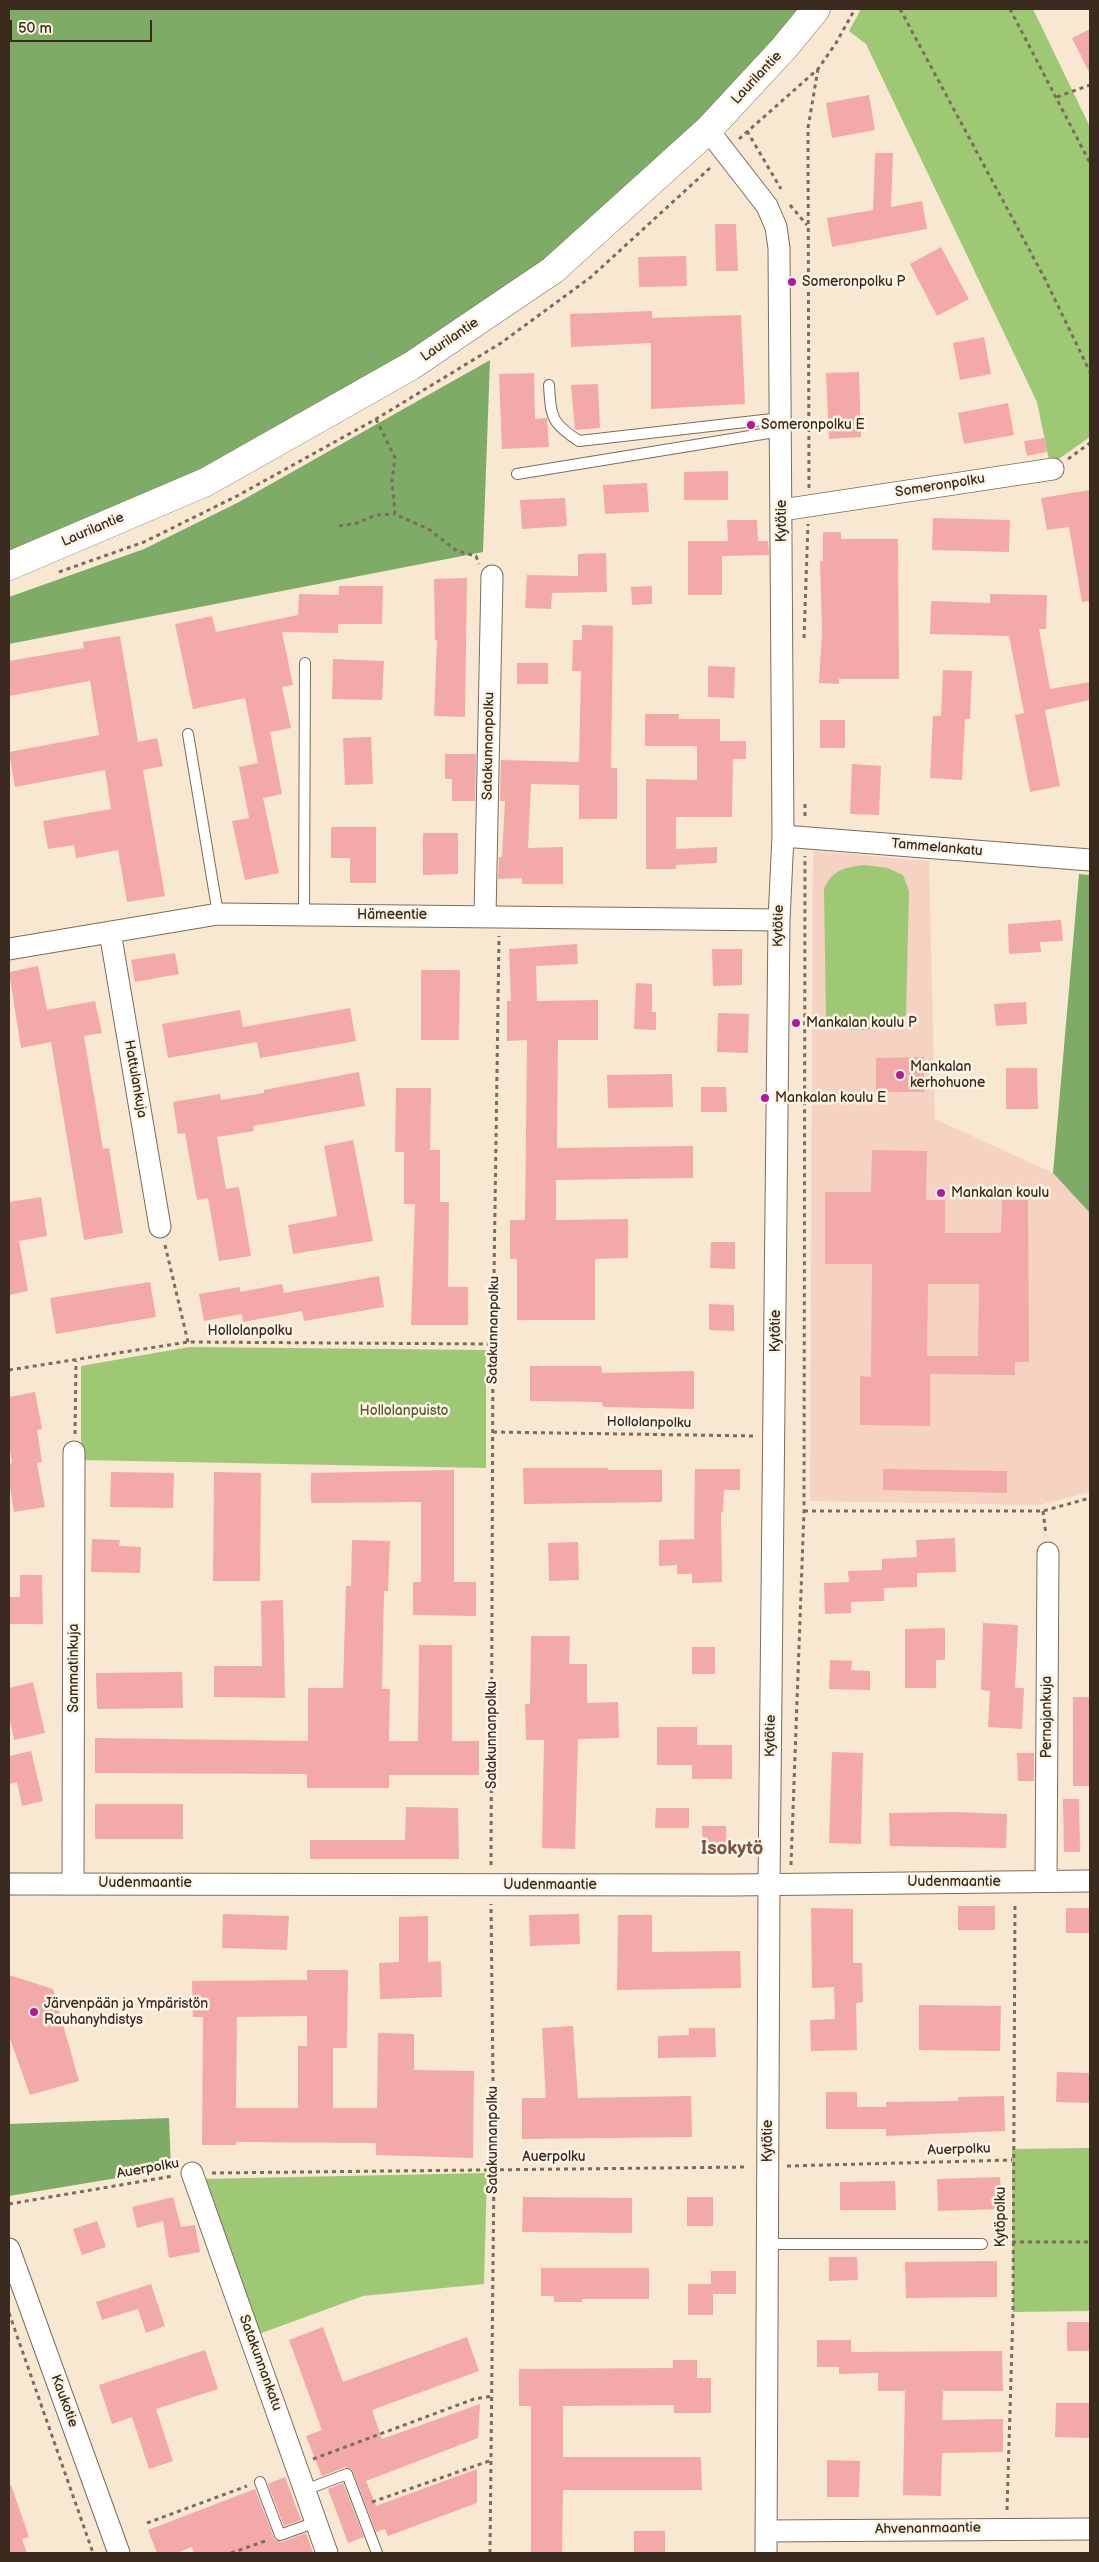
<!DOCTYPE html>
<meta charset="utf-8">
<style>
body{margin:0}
#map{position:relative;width:1099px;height:2562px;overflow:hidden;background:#f8e8d1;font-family:"Balsamiq Sans",sans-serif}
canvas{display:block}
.frame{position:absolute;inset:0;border:10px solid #3b2a1e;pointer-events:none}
.scale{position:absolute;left:10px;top:20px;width:142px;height:22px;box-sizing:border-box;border:2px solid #3b2a1e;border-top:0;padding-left:6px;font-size:15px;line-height:18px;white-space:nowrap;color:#3b2a1e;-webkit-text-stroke:4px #fcf5e5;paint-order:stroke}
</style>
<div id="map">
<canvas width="1099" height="2562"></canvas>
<div class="frame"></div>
<div class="scale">50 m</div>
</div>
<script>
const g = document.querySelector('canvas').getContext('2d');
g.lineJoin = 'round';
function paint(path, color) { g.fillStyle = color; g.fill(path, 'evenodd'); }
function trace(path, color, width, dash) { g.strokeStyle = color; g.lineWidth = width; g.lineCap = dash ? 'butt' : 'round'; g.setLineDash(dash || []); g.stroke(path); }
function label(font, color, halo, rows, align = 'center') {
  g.font = font + ' "Balsamiq Sans",sans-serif'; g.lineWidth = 5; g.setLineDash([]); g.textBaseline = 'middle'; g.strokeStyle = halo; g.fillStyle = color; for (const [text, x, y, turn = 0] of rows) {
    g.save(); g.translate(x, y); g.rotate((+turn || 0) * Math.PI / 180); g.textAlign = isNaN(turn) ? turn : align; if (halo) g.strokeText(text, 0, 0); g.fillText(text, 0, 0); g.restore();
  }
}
paint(new Path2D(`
 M813 851 929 861 935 1119 1053 1173 1090 1213V1492L1039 1505 810 1501Z`), '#f5d2c2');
paint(new Path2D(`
 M861 9H1033L1090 127V437L1050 465 1037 402 866 44 849 31Z
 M864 865 888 868 903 875 909 891 906 1015C889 1031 843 1037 826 1019L824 888C834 869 844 868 864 865Z
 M189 1347 486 1350V1468L81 1460V1366Z
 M1090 2148V2311L1013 2312 1012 2149Z
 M487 2173 484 2284 363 2296 256 2335 200 2179Z`), '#9ec874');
paint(new Path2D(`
 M9 9H807L708 130 411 366 9 566Z
 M490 360 483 552 9 644V597L144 549 239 502Z
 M1079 874 1090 875V1213L1053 1173Z
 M169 2118 171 2169 9 2196V2124Z`), '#7eac66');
paint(new Path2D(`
 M1090 29V74L1072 38Z
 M869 95 875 130 832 138 826 103Z
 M875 153H893L891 207 922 201 927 229 832 247 827 218 873 210Z
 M715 224H736L738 271H716Z
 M941 247 969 299 937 316 910 264Z
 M686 256 687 286 639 287 638 257Z
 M652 311V318L741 315 745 404 651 409V343L571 347 570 314Z
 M984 337 991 374 960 380 953 343Z
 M859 372 861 437 829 439 826 373Z
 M534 373 535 419 547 418 549 447 502 449 499 374Z
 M598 384 600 428 575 430 571 385Z
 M1008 403 1014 435 964 444 958 413Z
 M1045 438 1047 452 1027 456 1024 441Z
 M728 471V500H684V472Z
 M647 483 649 512 605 514 603 485Z
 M1090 490V601L1082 602 1069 527 1047 530 1041 498Z
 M565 498 567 526 522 529 520 500Z
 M933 518 1010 520 1009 552 932 550Z
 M727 520H757L758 541H768L769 555 722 556V595H688V541H728Z
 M823 532H841V539H898L899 679H839V684L819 683 822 631 820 561H823Z
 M606 553 607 592 552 593 551 609 525 608 527 575 578 576V554Z
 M467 578 465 717 434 716 437 640H435L434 579Z
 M339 586H383L382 624H338V633L282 632 293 685 282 687 291 728 270 732 282 794 263 798 279 873 245 880 232 821 249 818 239 767 258 763 245 698 193 709 175 624 212 616 216 632 298 615 299 594 339 595Z
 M652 586V604L632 605 631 587Z
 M990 594 1047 595 1046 629H1039L1050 689 1090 682V700L1045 710 1060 786 1030 792 1015 715 1024 713 1009 636 930 634 931 601 990 603Z
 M582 625 613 626 611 768H617V819H579V785L531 784 528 848 563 847V884H522V878L498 879 499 857H502L505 801H500L501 760 579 762 581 671H572L573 640H582Z
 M120 636 138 742 157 738 163 766 143 770 165 896 127 902 118 850 76 858 74 845 48 849 43 821 111 809 105 770 15 787 9 752 99 735 90 681 9 696V661L84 648 83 642Z
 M333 659 384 661 382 700 332 699Z
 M517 663H548V684H517Z
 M708 666 735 667 734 698 708 697Z
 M943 670 972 671 970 719H965L962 780 930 778 933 716H941Z
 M645 714H679V719H720V741H746V759H733L732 817H676V849L717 847V863L676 865V869H646V779L697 780V746H645Z
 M820 720H845V748H820Z
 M371 737 373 784 345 785 343 738Z
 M445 754H476L475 801H452V779H445Z
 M852 764 881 766 879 815 850 814Z
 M331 827H376V883H350V858H331Z
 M423 833H458V874L423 875Z
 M1061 920 1063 941 1040 942 1041 952 1009 954 1008 924Z
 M577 944 578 964 536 966 537 1001 598 1000V1040H558L557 1148 693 1146V1178L556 1180V1220L628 1219V1258L595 1259V1320H517V1259H510V1220H525L527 1040 507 1041V1001H511L509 949Z
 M712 949H742V985L713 986Z
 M175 953 179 974 135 982 131 960Z
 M38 966 47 1010 95 1001 102 1033 84 1036 103 1149 109 1148 123 1233 84 1240 51 1042 21 1048 9 972Z
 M421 970H460L459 1040H421Z
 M636 983 652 984V1012H656V1030L634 1029Z
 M1026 1002 1027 1024 996 1026 994 1004Z
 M350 1008 356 1041 260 1058 257 1042 168 1058 162 1024 240 1010 243 1027Z
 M718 1013 749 1014 748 1053 717 1052Z
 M924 1057V1092H876V1058Z
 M1006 1068H1037L1038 1109H1006Z
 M359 1072 365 1106 253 1126 254 1131 217 1137 226 1189 239 1187 251 1256 219 1261 208 1198 197 1200 185 1133 178 1134 173 1102 220 1094 221 1100 264 1093V1090Z
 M672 1074 673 1107 608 1108 607 1075Z
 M701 1087H726L727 1112H701Z
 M396 1088H431L430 1150H440V1202H449L448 1287H468V1325H411L415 1204H404V1152H395Z
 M353 1140 373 1241 293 1254 288 1225 337 1216 324 1146Z
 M872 1150 927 1151 926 1200H945V1233H1001L1002 1200H1028L1029 1362H1015V1375L930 1374V1426L860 1425V1376L871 1377 872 1264H825V1192H871ZM928 1284H979L978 1356H927Z
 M41 1197 47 1236 19 1241 28 1291 9 1295V1202Z
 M711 1242H735V1269L710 1268Z
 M379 1276 384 1307 304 1321 302 1311 243 1322 242 1314 204 1321 199 1294 240 1287V1292L282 1284 284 1293Z
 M150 1282 156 1317 56 1334 50 1298Z
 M709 1304 734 1305V1331L709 1330Z
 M530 1366H601L602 1373 694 1371V1409L603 1407 602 1402 530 1401Z
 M35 1392 42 1429 37 1430 42 1462 37 1463 45 1507 14 1512 9 1480V1464L12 1463 9 1443V1397Z
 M523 1468H608V1470H662V1502L524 1504Z
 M695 1469H740V1490H724L723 1512H721L722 1582 692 1583V1574H677V1565L659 1566V1540L694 1539Z
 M883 1469 1007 1471V1493L883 1490Z
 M454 1470V1582H476V1616L413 1615V1582H421V1502L311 1503V1473Z
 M111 1472 174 1473 173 1508 110 1507Z
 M214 1472 261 1473 260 1581H213Z
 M955 1538 956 1572 917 1573V1587L884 1588V1601L851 1602V1613L825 1614 824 1583 849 1582 848 1571 882 1570V1559L917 1557 916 1540Z
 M92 1539 120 1540 119 1546 141 1547 140 1573 91 1572Z
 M352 1540 390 1541 388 1591H384L382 1689H390L389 1741H418L419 1645H452V1741H479V1775H389V1788H307V1774L95 1773V1738L308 1741V1688H343L346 1586H351Z
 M578 1542 579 1580 549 1581 548 1543Z
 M20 1575H42L43 1624H9V1597H20Z
 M283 1600 285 1698 214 1697V1666H262L261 1601Z
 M983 1623 1018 1625 1015 1688H1024L1022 1729 988 1727 990 1691 981 1690Z
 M945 1628V1660H936V1688H905V1629Z
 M531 1636H570L569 1664H587V1703L618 1702 619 1738 578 1739 575 1849 542 1848 544 1740H526L525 1704H530Z
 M692 1647H715V1674H692Z
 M830 1660 852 1661 851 1670 870 1671V1690L829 1689Z
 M182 1672 183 1708 97 1709 96 1673Z
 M33 1682 45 1733 14 1740 9 1715V1688Z
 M1073 1697H1090V1786H1073Z
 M657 1727H697V1745H732V1779H692V1765H657Z
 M31 1751 43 1801 22 1806 17 1782 9 1784V1756Z
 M832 1752 863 1753 861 1844 829 1843Z
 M1017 1753H1034V1781H1018Z
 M1063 1799H1079L1080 1852H1064Z
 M95 1804H183V1839H95Z
 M406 1807 458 1808 459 1859H310V1840H405Z
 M656 1808H689V1828H655Z
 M955 1812 1007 1814 1006 1848 890 1846 889 1813Z
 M702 1826H726L727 1855H703Z
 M958 1906H995V1930H958Z
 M811 1908 853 1909V1963H862L863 2002 856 2003 857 2050 811 2051 810 2020 835 2019 834 1987 812 1988Z
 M1066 1908H1090V1933H1066Z
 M223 1914 289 1916 287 1950 222 1948Z
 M579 1914 580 1944 530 1946 529 1915Z
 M618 1915H652V1952L740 1951 741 1988 617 1990Z
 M428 1916V1962L441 1961 442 1997 380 1999 379 1963 399 1962V1917Z
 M307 1970H348L347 2048H333V2108H377L378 2033 414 2034V2070L474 2071 473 2158 376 2155V2143L236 2142V2145H202L203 2017H193L192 1981 307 1980ZM307 2016V2046H298V2108H236L237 2017Z
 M9 1975 53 1989 79 2081 30 2095 9 2036Z
 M919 2005 1001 2006 1000 2051 919 2050Z
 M573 2026 578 2098 691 2096 692 2137 522 2139V2098H546L542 2028Z
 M689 2028H715L716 2057 658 2058V2036L689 2035Z
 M1057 2072 1090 2073V2103L1056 2102Z
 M826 2092H857V2107H886V2102L958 2101V2097L1004 2096 1005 2131 886 2136V2129H826Z
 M1000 2177 1002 2209 938 2211 937 2179Z
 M895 2181 896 2210H840V2182Z
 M173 2197 181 2227 195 2225 200 2252 169 2258 163 2221 137 2228 132 2207Z
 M523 2197 632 2198V2233L522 2232Z
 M687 2197H713V2226H687Z
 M97 2221 106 2247 82 2255 73 2229Z
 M829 2257H857L858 2280 829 2281Z
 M997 2261V2297L906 2298 905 2262Z
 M541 2268H649V2299H582V2302H554V2296H541Z
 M711 2271H736V2294H713V2315H688V2284H711Z
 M151 2284 165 2326 146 2333 138 2309 102 2320 96 2302Z
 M1067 2322H1090V2351H1067Z
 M323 2327 343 2382 467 2337 479 2371 372 2410 382 2439 480 2404 478 2438 366 2481 376 2506 477 2469V2503L388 2536 385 2529 376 2532 352 2469 345 2467 323 2476 321 2474 306 2436 322 2430 289 2340Z
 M817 2340H851V2352L1002 2351 1003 2391H943L942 2420 1003 2419V2452L942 2453 941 2496 903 2495 905 2391H878V2373L839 2374V2367H817Z
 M205 2350 218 2389 156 2409 173 2461 149 2469 132 2417 112 2424 99 2385Z
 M673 2360H697V2378H711V2413H674V2405L563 2406V2457H701L702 2490H563L562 2553H531V2406H519V2369L673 2368Z
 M1056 2403H1090V2438L1055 2437Z
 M827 2460 860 2461 859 2497H827Z
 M285 2477 301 2520 284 2526 268 2484Z
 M343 2483 364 2537 348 2543 328 2489Z
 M9 2485H11L29 2537 22 2539 27 2553H9Z
 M255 2489 275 2540 282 2542 306 2533 313 2553H194L192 2547 177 2553H157L148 2530Z
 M634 2531H665V2553H634Z`), '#f2a9a7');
const lane = new Path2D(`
 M549 385C551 417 551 423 579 441L781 418
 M517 474 781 431
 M188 734 218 914
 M304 914 305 663
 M768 2244H982
 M260 2482 280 2535 316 2522
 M305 2490 347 2474 377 2553`);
const street = new Path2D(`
 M708 130 767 206 776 227 779 248 783 836 779 920 769 1885 766 2553
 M782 510 1053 469
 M783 836 1090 860
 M485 915 492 576
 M110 932 160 1227
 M9 949 218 914 779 920
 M1046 1880 1048 1553
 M73 1883 74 1452
 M9 1884 732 1885 1090 1881
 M192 2173 327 2553
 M9 2249 119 2553
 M766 2531 1090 2529`);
const secondary = new Path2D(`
 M9 566 206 482 411 366 553 270 708 130 784 48 816 9`);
trace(lane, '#7d6c5d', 12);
trace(street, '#7d6c5d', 23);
trace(secondary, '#7d6c5d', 29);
trace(new Path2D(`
 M900 9 1045 279 1090 372
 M1010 9 1090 163
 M1057 97 1090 85
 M747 131 781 189
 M739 139 818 69 836 43 855 9
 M790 205 807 225
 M376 419 395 458 392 481 395 514 430 530 457 551 476 556 479 564
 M1068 459 1090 443
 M809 488 808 128 818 69
 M339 526 358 523 375 515 395 514
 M59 572 144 542 237 496 376 419 501 343 591 277 711 167
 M804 638 808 524
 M805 804V818
 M165 1245 188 1342
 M9 1370 188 1342 493 1344
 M493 1432 755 1436
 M75 1434 76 1361
 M804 1511H1043L1090 1498
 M1043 1511 1046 1535
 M491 1865 493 1344 499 936
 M791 1865 804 1511 805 856
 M787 2166 1012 2160
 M212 2173 748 2167
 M9 2204 173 2176
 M1012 2242H1090
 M9 2313 93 2553
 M313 2459 474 2399 493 2396
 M372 2502 492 2460
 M1007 2510 1013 2312 1015 1902
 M147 2523 247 2486
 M231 2553 268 2540
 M490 2553 494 2169 491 1904`), '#7d6c5d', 3, [4, 4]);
trace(lane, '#fff', 10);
trace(street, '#fff', 21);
trace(secondary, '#fff', 28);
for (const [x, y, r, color] of [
 [792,282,5,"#b5179e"],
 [751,425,5,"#b5179e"],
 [796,1023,5,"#b5179e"],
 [900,1075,5,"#b5179e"],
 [765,1098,5,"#b5179e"],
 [941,1193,5,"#b5179e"],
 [34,2012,5,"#b5179e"]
]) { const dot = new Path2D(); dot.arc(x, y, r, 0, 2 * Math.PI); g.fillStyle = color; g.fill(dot); trace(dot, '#fcf5e5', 2); }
label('14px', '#3b2a1e', '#fcf5e5', [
 ["Laurilantie",757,78,-47],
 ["Laurilantie",450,340,-34],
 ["Someronpolku",940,486,-9],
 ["Kytötie",782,521,-90],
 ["Laurilantie",93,530,-23],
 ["Satakunnanpolku",489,746,-89],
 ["Tammelankatu",937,848,5],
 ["Hämeentie",392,915],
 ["Kytötie",779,926,-89],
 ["Hattulankuja",135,1079,80],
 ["Satakunnanpolku",494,1330,-89],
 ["Hollolanpolku",250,1331],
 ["Kytötie",776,1331,-90],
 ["Hollolanpolku",649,1423,1],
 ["Sammatinkuja",74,1668,-90],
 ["Pernajankuja",1047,1717,-90],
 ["Satakunnanpolku",492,1735,-90],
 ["Kytötie",771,1736,-89],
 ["Uudenmaantie",954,1882],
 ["Uudenmaantie",145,1883],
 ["Uudenmaantie",550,1885],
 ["Satakunnanpolku",493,2140,-90],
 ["Kytötie",768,2141,-90],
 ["Auerpolku",959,2150,-2],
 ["Auerpolku",554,2157],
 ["Auerpolku",148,2169,-10],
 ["Kytöpolku",1001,2217,-90],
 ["Satakunnankatu",260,2363,70],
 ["Kaukotie",64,2401,70],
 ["Ahvenanmaantie",928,2529,-1]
]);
label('14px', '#3b2a1e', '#fcf5e5', [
 ["Someronpolku P",802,282],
 ["Someronpolku E",761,425],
 ["Mankalan koulu P",806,1023],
 ["Mankalan",910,1067],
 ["kerhohuone",910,1083],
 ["Mankalan koulu E",775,1098],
 ["Mankalan koulu",951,1193],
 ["Järvenpään ja Ympäristön",44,2004],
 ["Rauhanyhdistys",44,2020]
], 'left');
label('14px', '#595938', '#fcf5e5', [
 ["Hollolanpuisto",404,1411]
]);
label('bold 19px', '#7b564e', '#fcf5e5', [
 ["Isokytö",732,1849]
]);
</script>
